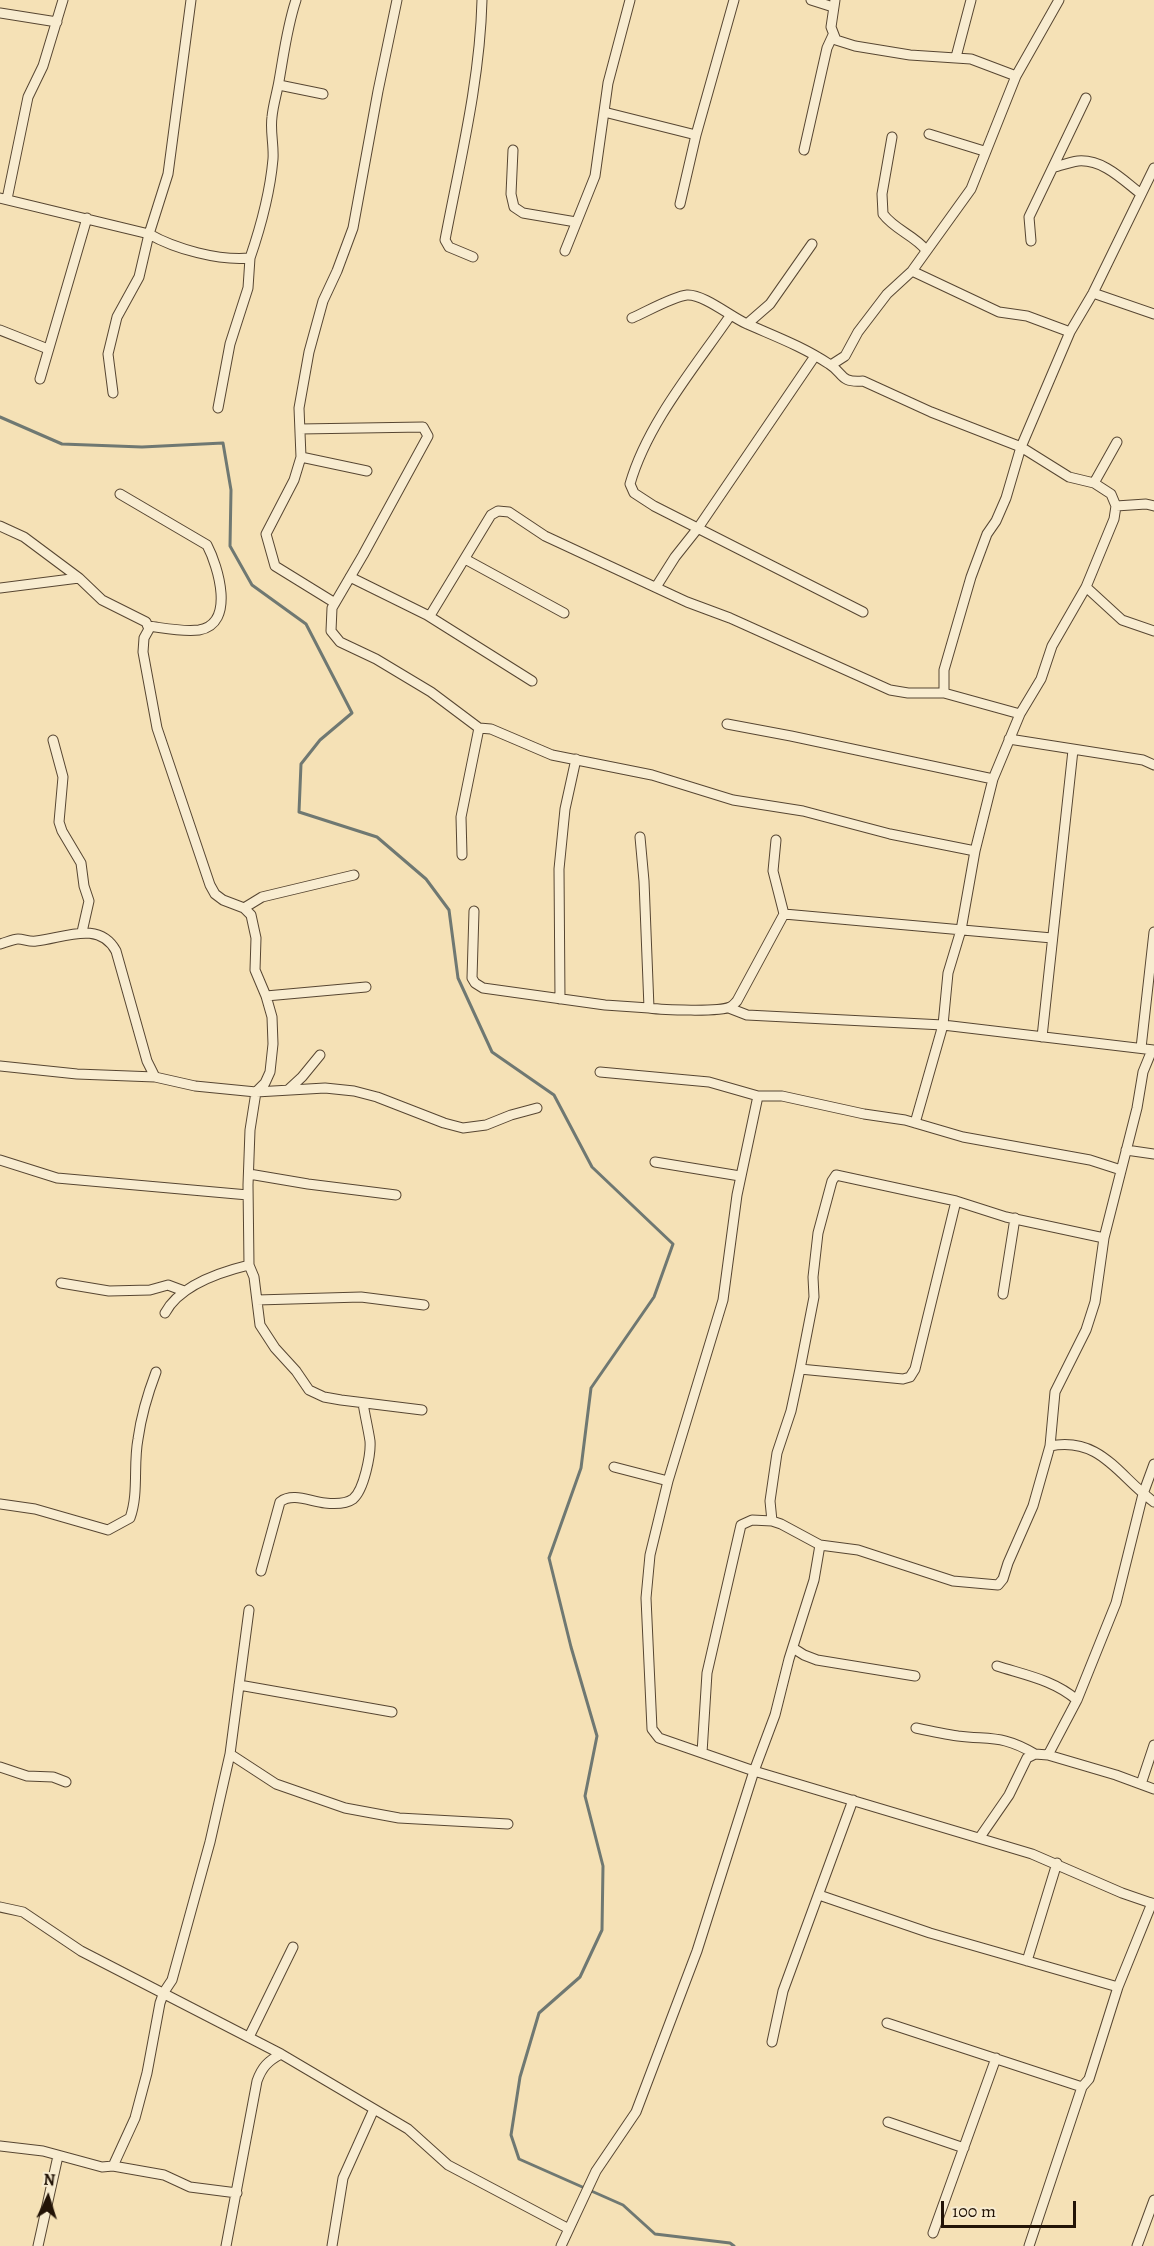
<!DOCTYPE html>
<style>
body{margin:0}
#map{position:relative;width:1154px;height:2246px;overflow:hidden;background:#f5e1b6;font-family:Alegreya,serif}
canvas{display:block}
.north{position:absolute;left:18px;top:2168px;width:60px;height:60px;-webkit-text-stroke:4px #f8ecd0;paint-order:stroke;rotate:4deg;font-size:16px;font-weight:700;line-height:24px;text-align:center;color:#221306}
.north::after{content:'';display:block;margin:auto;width:21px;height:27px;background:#221306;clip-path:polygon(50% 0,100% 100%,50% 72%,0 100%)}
.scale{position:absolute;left:941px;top:2201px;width:135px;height:27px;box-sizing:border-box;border:3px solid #221306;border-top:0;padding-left:8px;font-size:18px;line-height:21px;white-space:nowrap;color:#221306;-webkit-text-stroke:4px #f8ecd0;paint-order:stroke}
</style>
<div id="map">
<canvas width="1154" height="2246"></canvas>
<div class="north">N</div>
<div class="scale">100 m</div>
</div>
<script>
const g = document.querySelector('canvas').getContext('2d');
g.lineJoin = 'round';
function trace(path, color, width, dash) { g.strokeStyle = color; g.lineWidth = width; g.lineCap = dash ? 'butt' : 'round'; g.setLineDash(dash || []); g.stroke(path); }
trace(new Path2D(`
 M0 417 62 444 142 447 223 443 231 490 230 546 252 585 306 624 352 713 320 740 301 764 299 812 377 837 426 879 449 910 458 978 492 1052 554 1095 592 1167 673 1244 654 1297 591 1388 581 1468 549 1558 571 1647 597 1736 585 1796 603 1866 602 1930 580 1977 539 2013 520 2077 511 2135 519 2159 623 2205 655 2234 730 2243 734 2246`), '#6f7872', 3);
const minor = new Path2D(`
 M811 0 833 7
 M835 0 831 27 836 40 855 46 910 55 971 59 1016 76
 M0 13 57 22
 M956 57 971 0
 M279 85 323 94
 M604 112 696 135
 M929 134 984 151
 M892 137 882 194 883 214C895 230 914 235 926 250
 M513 150 511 194 514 207 523 213 576 222
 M804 150 827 48 833 35
 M1055 167C1062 165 1071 162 1078 161 1103 159 1123 180 1141 194
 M0 198 149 234C175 249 219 261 250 258 261 226 270 193 273 159 274 145 270 131 272 117 273 105 277 93 279 81 284 53 287 27 296 0
 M7 199 28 97 43 66 63 0
 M680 204 696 135 734 0
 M1031 241 1029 217 1086 98
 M565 251 595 176 608 83 630 0
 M473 257 449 247 445 240C460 161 480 81 482 0
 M912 271 999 312 1027 316 1070 332
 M1093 293 1154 314
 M730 316C695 367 647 424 630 484L634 493 654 506 863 612
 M632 318C646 312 674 296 687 295 703 294 730 316 745 323 774 336 802 346 829 364 844 373 839 383 863 381L931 412 1021 447 1069 477 1094 483 1111 494 1116 506 1114 519 1086 587 1052 646 1041 679 1020 714 993 779 975 851 961 930 948 973 943 1025 915 1123
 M747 324 770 304 812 244
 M0 330 48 349
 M831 365 845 356 858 332 887 294 912 271 971 189 1016 76 1059 0
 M40 379 87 218
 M113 393 108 354 117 317 139 277 149 234 168 174 191 0
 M218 408 230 344 248 288 250 258
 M300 429 423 427 428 436 363 555 332 608 331 631 340 642 376 659 431 692 479 728 491 729 552 755 652 775 733 800 803 811 890 834 975 851
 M301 457 367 471
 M1094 483 1117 442
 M120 494 207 545C218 566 236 624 199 630 182 632 164 628 148 626
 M1116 506 1146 504 1154 506
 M0 526 24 537 79 578 102 600 146 622 149 629 144 638 143 652 157 728 210 885 215 894 223 900 244 908 251 915 256 938 255 970 266 996 272 1017 273 1044 270 1072 265 1083 256 1092 250 1130 248 1185 249 1265 254 1277 260 1325 275 1348 296 1371 309 1390 324 1397 341 1400 422 1410
 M465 559 564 613
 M350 577 427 615 431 614 491 515 498 511 509 512 545 536 687 602 730 618 890 690 908 693H944L1020 714
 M656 587 675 557 698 528 815 356
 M1086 587 1122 620 1154 631
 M0 588 79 578
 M335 603 275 566 266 534 294 480 301 457 299 408 309 352 323 301 337 271 353 228 378 91 397 0
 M427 615 532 681
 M944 693V670L971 577 987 534 996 521 1006 498 1021 447 1070 332 1093 293 1154 168
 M727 724 791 736 993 779
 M1009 739 1143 760 1154 765
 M53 740 63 777 59 822 62 831 81 863 84 886 89 901 82 932
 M640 837 644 881 649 1008C663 1010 720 1012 730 1007 733 1006 735 1003 737 1001L784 914 773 871 776 840
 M462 855 461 817 479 728
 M244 908 262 897 354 875
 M474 911 472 978 475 983 483 988 605 1005 649 1008
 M784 914 1052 938
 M0 944C5 943 13 939 18 939 24 939 29 942 36 941 64 938 99 920 116 951L147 1061 155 1077
 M266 996 366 987
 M560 999 559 869 565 809 576 759
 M729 1008 747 1015 943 1025 1154 1050
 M1042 1037 1073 750
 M1141 1048 1154 932
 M0 1066 77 1074 155 1077 195 1086 256 1092 325 1088 354 1091 377 1097 444 1123 463 1128 486 1125 511 1115 537 1108
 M600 1072 709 1082 758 1096H782L864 1114 905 1120 963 1137 1090 1160 1121 1170
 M289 1089 302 1077 320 1055
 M758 1096 737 1195 723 1300 668 1481 650 1555 646 1598 652 1729 659 1738 754 1771 1032 1854 1122 1893 1154 1904
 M1126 1150 1154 1154
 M0 1160 57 1178 248 1195
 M655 1162 740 1176
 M249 1174 308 1184 396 1195
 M1104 1238 1006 1217 956 1201 836 1175 832 1181 818 1233 813 1277 814 1297 800 1369 791 1411 777 1453 770 1501 772 1521 781 1524 820 1545 858 1550 953 1581 998 1585 1003 1579 1008 1563 1033 1506 1050 1446 1055 1392 1086 1330 1095 1302 1104 1238 1137 1108 1143 1072 1152 1050
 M61 1283 109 1291 150 1290 168 1285 184 1291
 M1003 1294 1015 1218
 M257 1300 361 1297 424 1305
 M165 1313C180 1285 220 1272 249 1265
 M800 1369 903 1379 910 1377 915 1369 956 1201
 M1050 1446C1101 1436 1119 1477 1154 1502
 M614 1467 668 1481
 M0 1504 35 1509 108 1530 130 1518C139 1493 133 1465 138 1439 141 1417 148 1393 156 1372
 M261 1571 280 1502C293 1492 311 1502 325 1503 334 1504 346 1504 353 1499 364 1490 371 1454 370 1441 368 1428 365 1416 363 1403
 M793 1648 804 1655 817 1660 915 1676
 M997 1666C1025 1675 1054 1680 1077 1700
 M239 1685 392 1712
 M916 1728C930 1731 944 1734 958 1736 992 1740 1003 1735 1035 1754
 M702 1753 707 1673 741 1525 752 1520 772 1521
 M230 1754 276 1784 345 1808 399 1818 508 1824
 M1048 1755 1116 1775 1154 1789
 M0 1767 27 1776 53 1777 66 1782
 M1141 1784 1154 1745
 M980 1837 1009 1795 1027 1758 1035 1754 1048 1755 1077 1700 1116 1603 1143 1494 1154 1464
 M819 1895 930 1933 1118 1987
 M0 1907 23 1912 81 1951 281 2054 408 2129 448 2165 569 2229
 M1027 1961 1057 1863
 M887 2023 1082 2087 1089 2079 1118 1987 1152 1903
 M249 2037 293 1947
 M772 2042 783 1991 853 1800
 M888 2122 964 2148
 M0 2146 43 2151 102 2167 113 2166 135 2118 147 2073 160 2003 164 1992 172 1980 210 1842 230 1754 249 1610
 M113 2166 164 2175 190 2187 237 2193
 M933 2233 996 2058
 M38 2246 58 2156
 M226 2246 257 2081C262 2067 268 2061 281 2054
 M332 2246 343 2178 374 2109
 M561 2246 596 2171 636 2112 697 1951 754 1771 775 1715 789 1659 814 1580 820 1545
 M1029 2246 1082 2087
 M1137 2246 1154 2200`);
trace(minor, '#574632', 11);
trace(minor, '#f8ecd0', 9);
</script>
